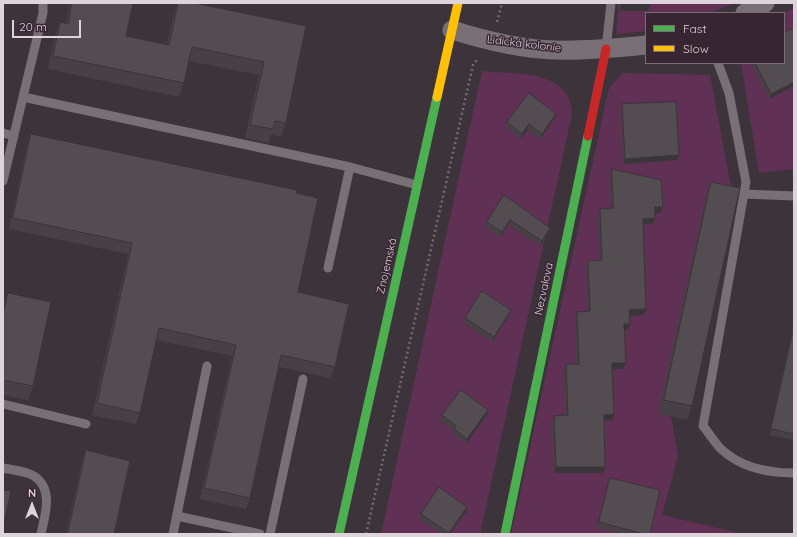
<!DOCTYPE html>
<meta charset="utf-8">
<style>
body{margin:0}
#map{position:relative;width:797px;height:537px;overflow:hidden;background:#3d343b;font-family:Quicksand,sans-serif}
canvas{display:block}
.frame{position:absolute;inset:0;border:4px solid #dfd4db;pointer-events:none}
.legend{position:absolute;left:645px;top:12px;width:140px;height:52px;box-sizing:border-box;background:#372632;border:1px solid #7a6c76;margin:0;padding:5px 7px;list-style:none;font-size:12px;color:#dfd4db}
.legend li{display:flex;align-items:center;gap:8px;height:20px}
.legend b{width:20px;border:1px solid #7a6c76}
.north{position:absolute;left:12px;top:485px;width:40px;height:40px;-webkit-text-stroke:3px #372632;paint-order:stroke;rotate:0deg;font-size:11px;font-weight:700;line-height:16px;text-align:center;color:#dfd4db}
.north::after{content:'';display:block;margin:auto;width:14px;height:18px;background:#dfd4db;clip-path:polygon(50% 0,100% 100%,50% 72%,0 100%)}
.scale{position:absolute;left:12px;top:20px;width:69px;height:18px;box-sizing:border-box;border:2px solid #dfd4db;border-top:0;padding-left:5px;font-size:12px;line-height:14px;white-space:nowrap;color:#dfd4db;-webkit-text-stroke:3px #372632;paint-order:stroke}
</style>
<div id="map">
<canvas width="797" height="537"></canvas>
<div class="frame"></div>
<ul class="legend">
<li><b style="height:5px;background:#4caf50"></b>Fast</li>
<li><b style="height:5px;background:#ffc107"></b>Slow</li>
</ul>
<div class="north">N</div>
<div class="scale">20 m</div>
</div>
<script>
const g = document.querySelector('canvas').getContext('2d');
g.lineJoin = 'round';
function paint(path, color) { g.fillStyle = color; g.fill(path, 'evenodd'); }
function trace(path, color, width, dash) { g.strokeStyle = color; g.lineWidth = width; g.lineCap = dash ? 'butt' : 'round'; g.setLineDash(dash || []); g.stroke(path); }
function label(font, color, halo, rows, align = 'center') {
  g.font = font + ' Quicksand,sans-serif'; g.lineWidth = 3; g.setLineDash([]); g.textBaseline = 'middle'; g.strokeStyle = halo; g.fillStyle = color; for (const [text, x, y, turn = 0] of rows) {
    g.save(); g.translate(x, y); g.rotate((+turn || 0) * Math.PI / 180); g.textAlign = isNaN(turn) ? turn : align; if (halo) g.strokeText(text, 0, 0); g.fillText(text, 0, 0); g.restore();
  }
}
paint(new Path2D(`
 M619 3H735L709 13H646V31L616 34Z
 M794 8V169L759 173 741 63H784V13Z
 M482 71C516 75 570 68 572 114L480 534H381Z
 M623 73 710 75 734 203 706 197 659 414 671 417 678 456 662 515 743 534H511L609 88Z`), '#603154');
trace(new Path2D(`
 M497 22 502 3
 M366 534 473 65 477 60`), '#746c72', 2.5, [2, 3]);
trace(new Path2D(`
 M606 49 611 3
 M718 63 729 93 746 182 703 426C709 433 714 442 721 449 740 467 768 473 794 473
 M23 97 350 167 417 185
 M3 133 14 136
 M3 181 43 13V3
 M744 194 794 196
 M328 268 350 167
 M3 404 86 424
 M3 468C12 470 26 471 34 476 54 489 45 515 41 534
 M177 516 260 534
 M173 534 207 366
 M270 534 303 379`), '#797076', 9);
trace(new Path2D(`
 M745 13 765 3
 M452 30C484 40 520 49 554 50 585 51 615 48 646 45`), '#797076', 19);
trace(new Path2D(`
 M339 534 437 97
 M505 534 588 136`), '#4caf50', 9);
trace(new Path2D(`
 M437 97 458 3`), '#ffc107', 9);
trace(new Path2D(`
 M588 136 606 49`), '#c62828', 9);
paint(new Path2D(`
 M70 3H133L126 36 167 45 174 13 178 3H194L306 26 286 123 281 137 271 134 268 143 245 138 259 75 189 61 184 83 179 97 48 69 55 36 60 22 66 23Z
 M617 3H651L648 11H619Z
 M751 63H784L794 86 769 99Z
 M622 104 677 160 623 164 621 110Z
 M554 119 540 139 527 130 521 139 505 127 507 122Z
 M31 134 296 193 298 292 335 367 330 378 279 367 250 498 246 509 200 499 232 356 156 340 140 413 136 424 92 415 128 254 9 229 27 145Z
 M612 169 663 207 660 213H655L653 224 643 225 646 309 644 315 629 316 627 330H625L623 369H613L614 414 612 420H604L603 473H554L552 422 554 416 565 415 564 370 566 364H576L575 318 577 312 588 311 586 267 588 261 599 260 598 215 600 209 611 208 610 175Z
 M711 182 692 406 687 420 658 414 706 197Z
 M504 195 548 233 540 246 508 225 500 237 485 227 487 222Z
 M8 293 33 386 28 400 3 395V306Z
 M509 315 492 342 463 323 465 318Z
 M794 322V440L770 435Z
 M488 410 486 416 466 444 452 434 453 430 440 421 442 415Z
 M86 450 114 534H66L82 461Z
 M610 478 650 534H619L597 528 608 484Z
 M467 507 466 512 450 534H441L419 519 421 514Z`), '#474146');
paint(new Path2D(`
 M593 3H605V4Z
 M622 3H651L648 11H619Z
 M794 82V86L769 99 771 94Z
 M556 114 554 119 540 139 542 134Z
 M529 124 527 130 521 139 522 134Z
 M679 155 677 160 623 164 625 159Z
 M655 207H663L660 213H653Z
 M655 218 653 224 641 225 643 219Z
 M510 220 508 225 500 237 502 232Z
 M550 228 548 233 540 246 542 241Z
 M646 309 644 315 627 316 629 310Z
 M511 310 509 315 492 342 494 337Z
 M624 324H630L627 330H622Z
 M612 363H626L623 369H610Z
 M488 410 486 416 466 444 467 439Z
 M614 414 612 420 602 421 604 415Z
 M556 467H605L603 473H554Z
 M467 507 466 512 450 534H449Z`), '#3a3539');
const building = new Path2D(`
 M3 3H5L3 13Z
 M72 3H133L126 36 169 45 178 3H194L306 26 286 123 275 121 273 129 250 125 264 62 192 47 184 83 53 56 60 22 68 24Z
 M794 28V82L771 94 755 63H784V33Z
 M529 93 556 114 542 134 529 124 522 134 507 122Z
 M676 102 679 155 625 159 622 104Z
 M31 134 297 190 296 193 318 198 298 292 349 304 335 367 281 355 250 498 204 488 236 345 159 328 140 413 97 403 132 243 13 218Z
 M612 169 661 180 663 207H655V218L643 219 646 309 629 310 630 324H624L626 363H612L614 414 604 415 605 467H556L554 416 568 415 566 364H579L577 312 590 311 588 261 602 260 600 209 613 208Z
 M711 182 740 188 692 406 664 400Z
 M504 195 550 228 542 241 510 220 502 232 487 222Z
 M482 291 511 310 494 337 465 318Z
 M8 293 51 302 33 386 3 380V315Z
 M794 326V434L771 429Z
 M461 390 488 410 467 439 454 429 456 426 442 415Z
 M86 450 130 461 114 534H68Z
 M610 478 660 490 650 534H644L599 522Z
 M439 487 467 507 449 533 421 514Z
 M3 490 11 491 3 527Z`);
paint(building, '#534c51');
trace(building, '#3a3539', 1);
label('11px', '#dfd4db', '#372632', [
 ["Lidická kolonie",524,44,7],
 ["Znojemská",387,266,-77],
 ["Nezvalova",544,289,-78]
]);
</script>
